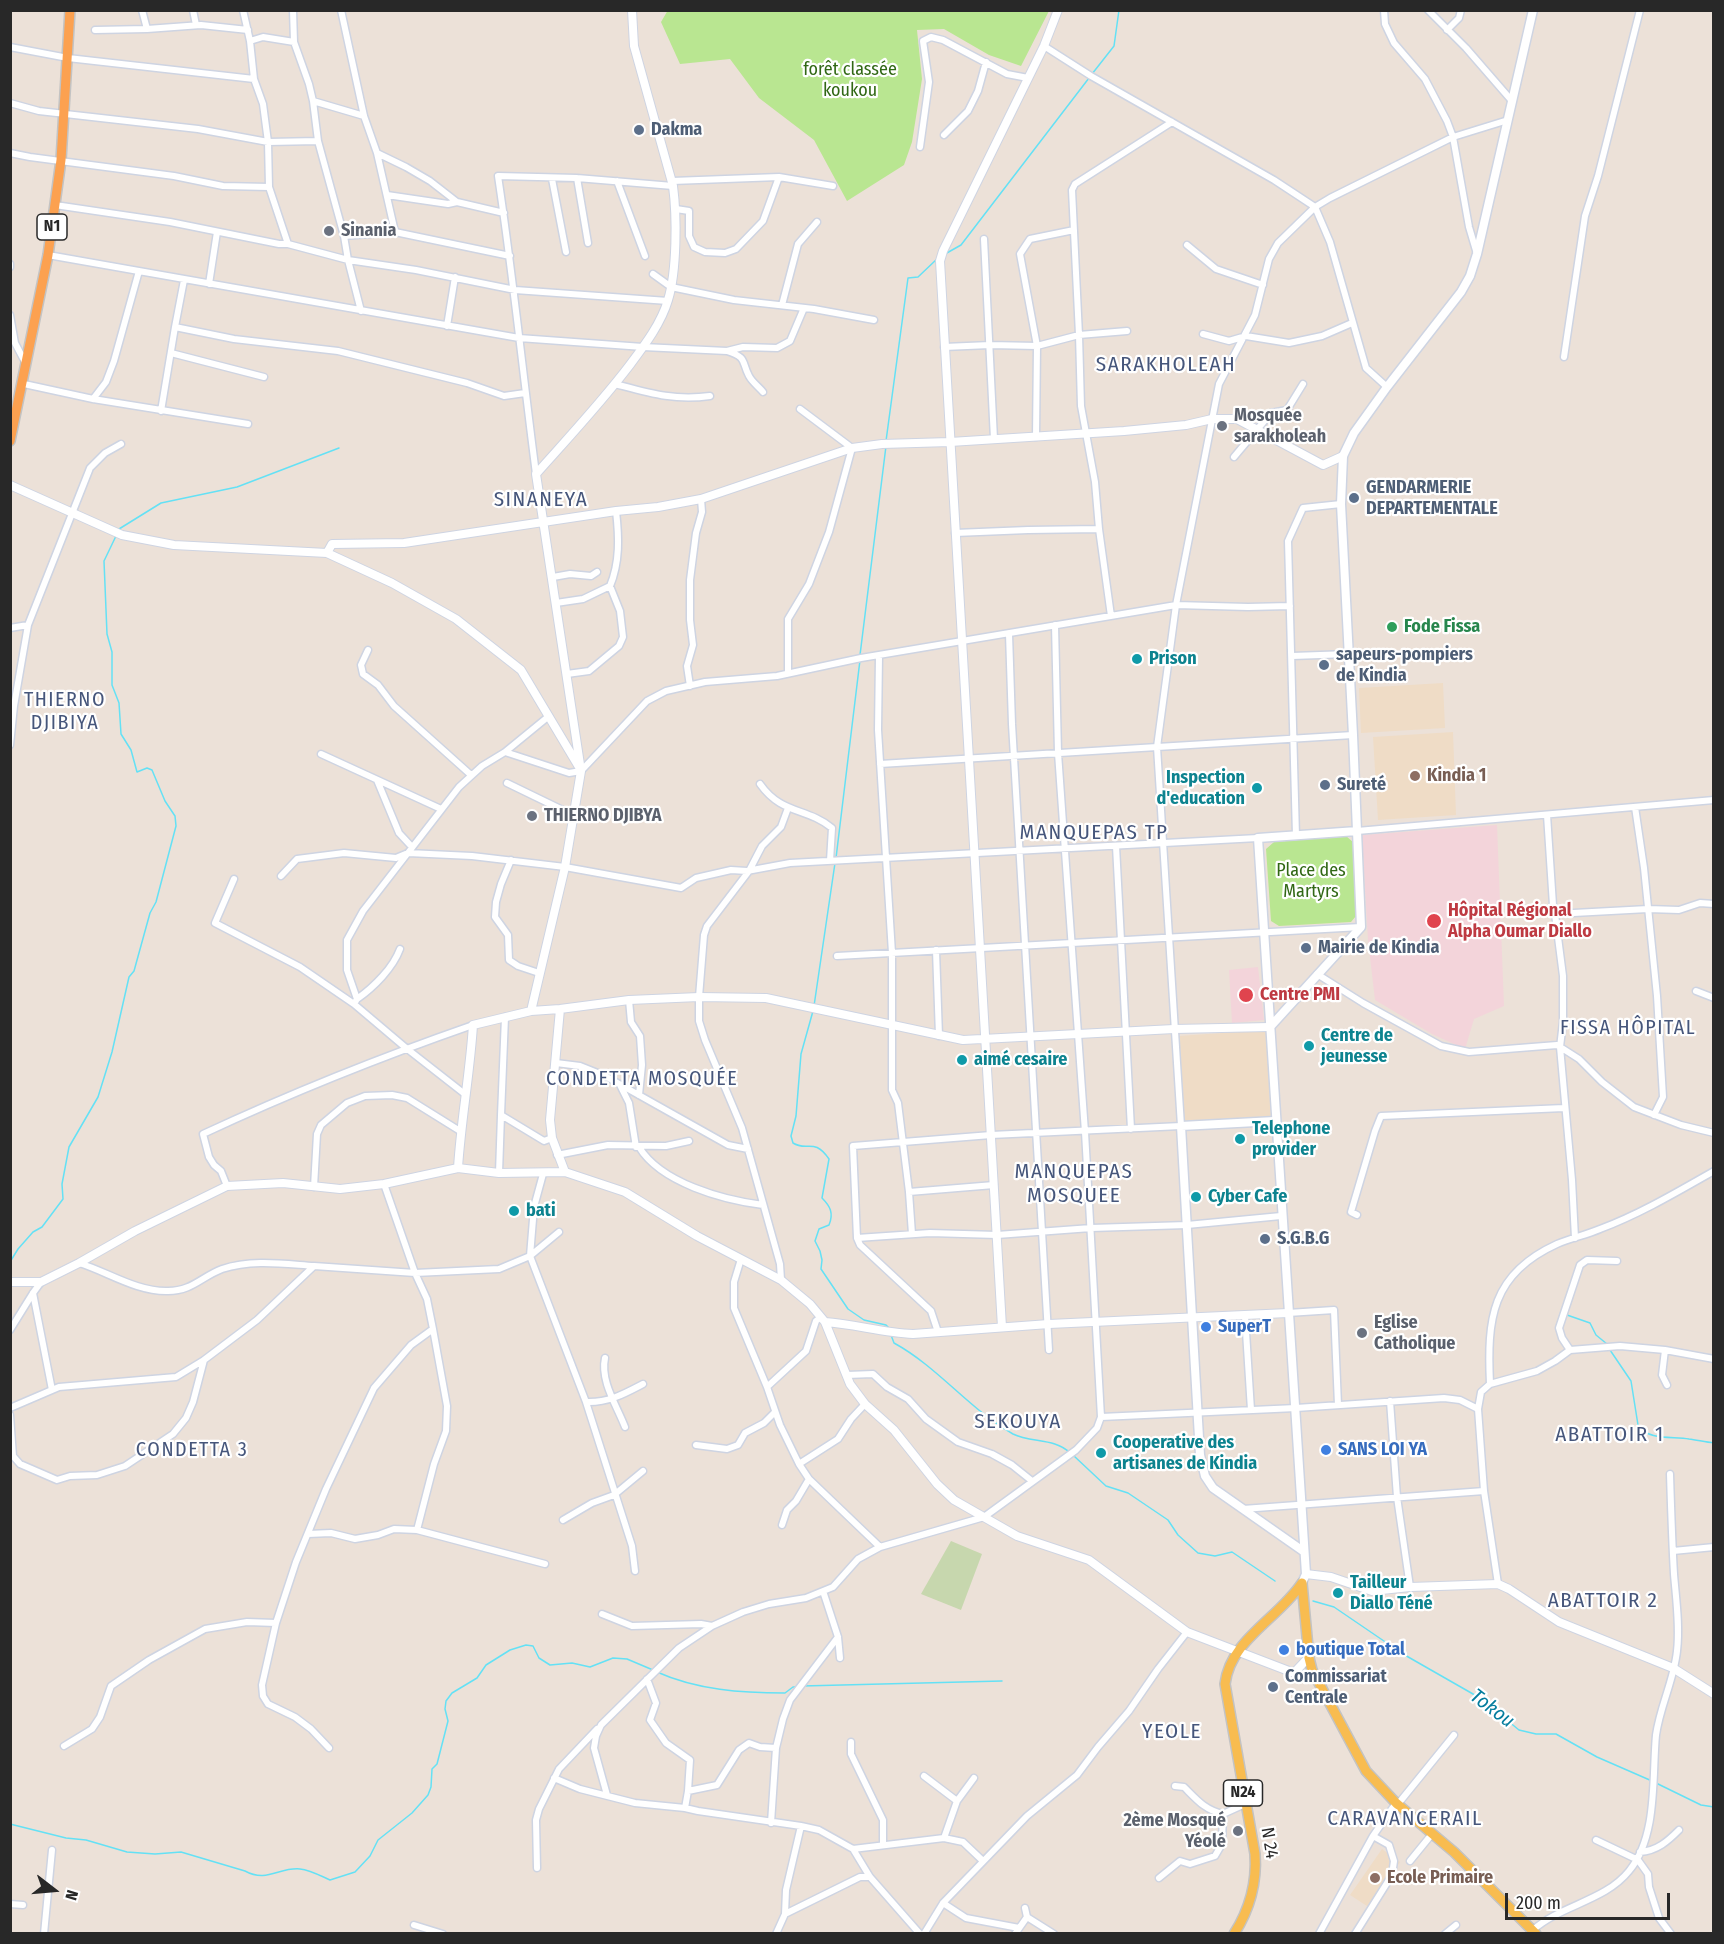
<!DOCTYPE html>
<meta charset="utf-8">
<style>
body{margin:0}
#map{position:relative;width:1724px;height:1944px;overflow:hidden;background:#ece1d8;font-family:"Fira Sans Condensed",sans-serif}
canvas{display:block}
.frame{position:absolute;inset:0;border:12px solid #282828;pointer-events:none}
.north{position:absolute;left:24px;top:1860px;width:60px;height:60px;-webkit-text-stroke:4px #fff;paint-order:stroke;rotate:106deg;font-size:16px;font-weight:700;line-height:24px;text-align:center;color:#282828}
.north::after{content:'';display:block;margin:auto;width:21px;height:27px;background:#282828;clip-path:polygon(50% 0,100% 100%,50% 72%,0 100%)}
.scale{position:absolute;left:1505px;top:1893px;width:165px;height:27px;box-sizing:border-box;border:3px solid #282828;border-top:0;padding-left:8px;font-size:18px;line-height:21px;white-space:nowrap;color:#282828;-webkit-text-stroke:4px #fff;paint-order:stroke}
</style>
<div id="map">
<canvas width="1724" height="1944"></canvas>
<div class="frame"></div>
<div class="north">N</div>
<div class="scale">200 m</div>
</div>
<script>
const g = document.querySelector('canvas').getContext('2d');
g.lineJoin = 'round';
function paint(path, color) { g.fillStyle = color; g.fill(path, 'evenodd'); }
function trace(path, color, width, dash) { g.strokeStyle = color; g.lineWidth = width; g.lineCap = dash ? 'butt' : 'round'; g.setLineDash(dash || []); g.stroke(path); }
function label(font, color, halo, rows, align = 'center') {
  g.font = font + ' "Fira Sans Condensed",sans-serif'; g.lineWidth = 4.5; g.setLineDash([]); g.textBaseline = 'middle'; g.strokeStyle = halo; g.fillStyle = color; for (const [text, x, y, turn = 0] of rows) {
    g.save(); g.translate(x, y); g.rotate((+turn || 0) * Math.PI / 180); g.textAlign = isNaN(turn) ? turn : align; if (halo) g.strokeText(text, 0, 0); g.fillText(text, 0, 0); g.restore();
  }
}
paint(new Path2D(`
 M1443 683 1445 728 1361 733 1359 688Z
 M1453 732 1456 815 1378 820 1373 737Z
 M1266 1030 1271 1118 1184 1124 1179 1036Z
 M1382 1849 1400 1862 1370 1908 1350 1895Z`), '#efdcc6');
paint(new Path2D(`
 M1497 825 1504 1006 1474 1019 1465 1049 1432 1034 1375 1000 1368 940 1362 835Z
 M1258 967 1264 1020 1232 1023 1229 970Z`), '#f3d4da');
paint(new Path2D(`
 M668 10H1049V11L1021 66 989 55 944 29 917 30 922 79 912 142 904 165 847 201 814 140 759 98 730 59 680 64 661 22Z
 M1346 836 1353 842 1356 916 1351 922 1279 926 1271 921 1266 849 1274 842Z`), '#b9e691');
paint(new Path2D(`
 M951 1541 982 1554 961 1610 921 1594Z`), '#c7d7ae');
trace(new Path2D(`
 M1092 74 1114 46 1119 10
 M945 254 961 245 1089 78
 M886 441 908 278 918 277 938 258
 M119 529 161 503 237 487 339 448
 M860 655 886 446
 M836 858 860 660
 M814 1006 835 863
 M813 1011 801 1054 796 1116 791 1136 793 1143C807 1152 814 1137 829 1159L822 1198C830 1206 834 1213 829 1225L819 1229 815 1241 820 1251 822 1260 821 1269 848 1309 864 1320 886 1325 889 1328
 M10 1262 18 1249 33 1232 42 1227 63 1199 62 1184 69 1147 98 1097 112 1052 129 977 134 971 150 913 156 902 176 826 175 816 165 801 152 770 147 768 137 772 131 750 121 734 119 703 112 685V652L107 634 104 561 116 536
 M1567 1315 1590 1323 1596 1335 1607 1344
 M891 1335 894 1343C938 1367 969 1409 1013 1434 1031 1443 1055 1438 1070 1453
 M1610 1350 1631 1381 1638 1425C1648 1441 1673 1436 1689 1439 1697 1440 1705 1442 1714 1443
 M1074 1456 1106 1486 1128 1493 1168 1520 1178 1535 1198 1553 1215 1556 1232 1552 1275 1581
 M1313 1601 1334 1607 1403 1654 1480 1698 1519 1730 1536 1734H1556L1597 1757 1652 1781
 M657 1672C697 1690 742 1693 785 1693L793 1687H797
 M802 1686 1002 1681
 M1656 1783 1701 1805 1714 1807
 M10 1824 66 1838 86 1840 127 1852 155 1854 181 1852 245 1871C267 1883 279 1867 300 1869 310 1870 321 1876 330 1880L355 1872 370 1856 378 1840 412 1813 428 1795 431 1787 432 1769 437 1764 448 1721 445 1709 446 1701 452 1693 477 1678 486 1665 510 1650 526 1645 533 1646 539 1658 550 1665 572 1663 590 1667 613 1658 627 1659 653 1670`), '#64e1f5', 1.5);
const minor = new Path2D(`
 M142 10 147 29 201 25 248 30
 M193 10 196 25
 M243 10 250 41 254 79 263 104 268 142 269 187 288 244 348 260 416 270 515 290 668 301
 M293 10 294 42 309 84 313 101
 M341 10 364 116 377 153 406 167 430 181 457 202 504 213
 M1384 10 1385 24 1394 43 1425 79 1447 121 1453 137 1469 227 1477 254
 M1428 10 1466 48 1512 101
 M95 30 147 29
 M1447 30 1459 18 1461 10
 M250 41 263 37 294 42
 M1044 46 1091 76 1274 180 1315 207 1330 242 1366 368 1387 387
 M10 47 68 58 254 79
 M10 103 39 111 198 129 268 142 318 141
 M944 135 968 111 978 91 986 62
 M920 147 929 82 923 41 931 37 943 40 1007 74 1028 78
 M10 153 30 157 174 176 223 186 269 187
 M377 153 395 232
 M577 178 588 243
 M552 179 566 252
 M617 181 645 256
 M672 181 779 177 833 186
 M387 195 448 204 457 202
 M55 205 170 222 279 244H288
 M676 209 689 211V236L694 247 705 252 725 253 736 249 763 221 779 177
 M344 236 395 232 510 256
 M984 239 994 439
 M1187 245 1216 269 1263 285
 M48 255 519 338 643 347 727 351 743 347 777 348 790 341 804 308
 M10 264V267
 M653 274 671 287 734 300 814 309 874 320
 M184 280 175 327 234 339 338 351 467 383 504 396 525 393
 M209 284 217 232
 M782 305 798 244 817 222
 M361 311 348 260 344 236 318 141 313 101 364 116
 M10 315 15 343 25 362
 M447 326 455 277
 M1203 334 1229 341 1246 336 1289 343 1322 336 1352 323
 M944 347 990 345 1037 346 1079 335 1127 331
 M727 351C748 358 741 361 749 376 752 382 759 387 763 392
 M171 353 264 377
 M1564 357 1585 216 1598 176 1640 10
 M24 384 93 399 248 424
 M615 384C649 393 674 401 710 396
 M93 399 106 382 114 361 139 271
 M161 411 175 327
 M1036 437 1037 346 1020 254 1030 239 1074 230
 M1234 457 1271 413 1287 410 1303 384
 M536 474C523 375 513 275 498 176L577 178 673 186
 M1099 529 1095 482 1081 406 1079 335 1072 190 1075 184 1172 122
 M955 533 1028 530 1099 529 1111 616
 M553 577 570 574 591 576 597 572
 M556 603 583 599 610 586C620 562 619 537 616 511
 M10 628 28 625
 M1009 634 1012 724 1049 1350
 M368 650 361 665 363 674 378 685 394 706 471 775
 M879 656 878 730 892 953V1090L898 1103 909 1192 994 1185
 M1292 656 1349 654
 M788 673V619L809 584 829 532 852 448 800 409
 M567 674 589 671 619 646 623 637 620 611 610 586
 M690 686 687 666 693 645 690 620V580L696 533 702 512 701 499
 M10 745 14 706 28 625 90 468 105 453 121 444
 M505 752 549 716
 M321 754 441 809
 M880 764 1353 735
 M377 780 399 833 412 847
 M507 783 575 816
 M760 784C782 815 806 807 832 828L830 861
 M1635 807 1644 868 1657 996 1663 1097 1654 1115
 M1357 831 1714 800
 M1296 836 1288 541 1303 508 1341 504
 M1116 846 1131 1129
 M511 860 501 884 496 902 495 917 508 935 509 960 518 966 539 973
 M281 876 297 859 344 853 396 858 408 853 472 856 565 867 681 888 696 878 731 870 747 871 790 863 1258 838
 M234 879 215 923 300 967 354 1004 406 1048 466 1095
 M1523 912 1544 909 1555 914 1553 905 1547 815
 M936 950 939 1036
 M837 956 1361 927
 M1317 974 1363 1003 1441 1046 1469 1052 1557 1045 1579 1059 1602 1082 1634 1107 1681 1125 1714 1133
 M1696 991 1714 998
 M357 999C374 987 393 968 400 949
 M629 1000 631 1022 640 1036 642 1065 639 1095
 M354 1004 357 999 347 970V940L363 911 459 787 482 766 505 752 569 773 581 771 647 701 666 691 705 682 777 676 861 658 1176 605 1248 607 1290 606
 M505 1017 501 1115 544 1141 552 1138
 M556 1063 580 1066 605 1076 728 1145 748 1149
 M620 1085 629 1103 636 1147
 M639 1147C661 1183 723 1200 763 1205
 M557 1155 608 1145 666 1146 689 1141
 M499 1173 501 1115
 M543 1174 534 1207 530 1256 586 1402 632 1546 635 1571
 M227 1186 221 1171 214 1165 209 1157 203 1134C291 1093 381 1057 473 1025
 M314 1187 317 1134 321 1125 347 1103 365 1096 392 1095 407 1098 460 1131
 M909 1192 912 1234
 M1357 1215 1351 1212 1375 1131 1381 1116 1564 1108
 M857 1238 930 1233 997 1235 1091 1228 1187 1225 1281 1216
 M1575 1238 1572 1180 1560 1047 1563 1022V976L1555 914 1648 909 1679 910 1700 903 1714 904
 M741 1259 734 1282V1308L767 1387 780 1425 799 1464 809 1479 880 1547
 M79 1263C108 1272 137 1292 168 1291 192 1291 201 1277 222 1269 252 1259 284 1264 314 1266
 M781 1280 780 1264 742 1128 705 1040 699 1021V997L704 935 707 926 749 871 762 846 781 827 788 808
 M33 1293 52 1390
 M1288 1313 1334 1310 1338 1405
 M1245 1316 1251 1410
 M10 1330 33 1293 41 1282
 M938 1332 931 1311 860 1245 857 1238 853 1146 991 1135 1181 1126 1157 747 1176 605 1219 384 1255 315 1269 259 1278 243 1315 207 1330 198 1453 137 1508 120
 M1570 1350 1562 1338 1559 1328 1580 1265 1587 1260 1617 1261
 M1665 1350 1662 1375 1667 1385
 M605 1358C600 1381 617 1406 625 1427
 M847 1375 873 1374 887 1387 908 1399 926 1419 958 1442 992 1454 1012 1465 1032 1481
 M1490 1384C1487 1319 1491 1274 1557 1244 1571 1238 1586 1235 1600 1229 1640 1214 1677 1192 1714 1171
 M767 1387 806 1351 816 1321 821 1317
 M1390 1401 1397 1497 1410 1587
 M586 1402C608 1403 624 1394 643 1384
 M10 1408 59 1387 176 1377 204 1360 257 1320 314 1266 415 1273 499 1269 530 1256 559 1232
 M10 1415 13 1456 20 1464 57 1480 70 1476 97 1475 125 1466 173 1434 186 1418 193 1402 204 1360
 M1101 1417 1296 1408 1444 1398 1460 1400 1478 1409
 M696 1445 727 1449 738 1445 745 1433 764 1423 775 1412
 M799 1464 838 1439 851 1419 865 1404
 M1243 1509 1484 1491
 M563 1520 592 1503 614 1495 643 1471
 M782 1525 787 1510 796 1501 809 1479
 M417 1530 434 1464 446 1431 447 1406 433 1329
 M308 1534 331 1533 355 1539 378 1535 394 1529 417 1530 545 1564
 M1673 1551 1714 1547
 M1498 1584 1484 1491 1478 1409 1481 1392 1490 1384 1537 1371 1555 1361 1570 1350 1620 1346 1665 1350 1714 1359
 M823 1591 838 1637 840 1658
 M602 1614 632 1626 701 1624 712 1626
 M647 1679 656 1703 650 1720 666 1743 690 1760 688 1791 685 1808
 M851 1742V1754L883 1820V1844
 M64 1746 92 1729 100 1717 111 1686 149 1660 205 1629 247 1622 276 1623
 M329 1748 311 1729 295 1717 268 1704 263 1696 262 1685 276 1623 296 1562 326 1489 374 1388 411 1345 433 1329 427 1299 415 1273 384 1184
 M924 1776 957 1801
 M554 1778 580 1789 635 1803 685 1808 698 1811 801 1826 819 1830 853 1849 944 1838 963 1842 983 1861
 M1175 1786 1184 1787C1197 1800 1205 1810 1223 1814
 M688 1791 717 1785 739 1750 749 1743 760 1747 776 1748
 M607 1795 594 1748 596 1736 601 1725 679 1648 712 1626 743 1612 769 1604 806 1598 833 1587 858 1559 880 1547 984 1517 1076 1450 1097 1428 1101 1417 1085 1132 1058 753 1055 625
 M1398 1804 1454 1735
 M771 1823 776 1748 783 1719 790 1700 838 1637
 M944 1838 957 1801 974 1778
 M1596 1840 1638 1860 1648 1874 1649 1887 1659 1918 1671 1934
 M853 1849 870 1877 920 1934
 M1640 1852C1657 1851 1668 1841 1679 1830
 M1410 1861 1432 1834
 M537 1868 536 1820 539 1809 559 1769 597 1729
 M1159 1878 1180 1861 1190 1864 1215 1856 1222 1844 1223 1814 1245 1804
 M943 1903 966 1918 1019 1928
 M10 1904 23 1905
 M785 1914 786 1890 801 1826
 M1027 1917 1054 1934
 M414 1925 443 1934
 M1533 1930C1561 1905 1605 1901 1629 1871 1658 1836 1652 1777 1656 1735 1660 1706 1674 1680 1677 1651 1680 1626 1676 1599 1674 1574 1672 1540 1671 1507 1670 1474
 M44 1934 52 1850
 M776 1934 785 1914 860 1877H870
 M924 1934 943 1903 1027 1816 1077 1775 1098 1747 1129 1711 1158 1669 1187 1632
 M1015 1934 1027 1917 1025 1908
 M1319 1934 1373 1836 1396 1803
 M1355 1934 1392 1875 1394 1861 1389 1845 1373 1836
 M1445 1934 1456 1925`);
const tertiary = new Path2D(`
 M10 485 122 535 174 545 327 553 392 583 456 619 521 670 579 767
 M327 553 332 544 404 543 616 511 658 507 701 499 852 448 882 444 950 442 1124 431 1186 425 1212 419H1237L1323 465 1343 456
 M560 1009 550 1120 552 1138 565 1172 625 1192 697 1236 781 1280 810 1304 825 1322 850 1384 865 1404 894 1430 937 1484 954 1500 1017 1536 1089 1560 1187 1632 1294 1673 1316 1678
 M531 1011 565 867 581 771 536 474C568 438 600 404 629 366 644 346 661 324 668 300 677 271 677 216 673 186L634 46 632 10
 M458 1168C461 1120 470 1073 473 1025L531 1011 560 1009 629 1000 699 997 766 998 963 1040 1174 1029 1270 1027
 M10 1282H41L79 1263 135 1231 227 1186 283 1183 340 1189 384 1184 458 1168 499 1173 565 1172
 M825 1322C855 1324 883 1333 913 1334L1049 1324 1288 1313
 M1002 1327 940 261 943 251 1044 46 1058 10
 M1306 1574 1331 1577 1372 1591 1410 1587 1498 1584 1509 1589 1559 1622 1673 1668 1714 1694
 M1294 1673 1309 1657`);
const secondary = new Path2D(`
 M1270 1027 1361 927 1353 735 1341 504 1343 456 1354 433 1387 387 1461 292 1470 276 1477 254 1533 10
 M1275 1121 1181 1126 1200 1455 1205 1476 1213 1488 1303 1551
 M1302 1583 1306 1574 1258 838 1357 831`);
const primary = new Path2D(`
 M1302 1583 1309 1658 1312 1670 1366 1771 1396 1803 1454 1852 1536 1934
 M1234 1934C1250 1909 1257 1883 1255 1854L1225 1684C1230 1640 1279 1618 1302 1583`);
const trunk = new Path2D(`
 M10 441 48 255 61 160 70 10`);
trace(minor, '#ced4e2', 9);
trace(tertiary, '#ced4e2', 10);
trace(secondary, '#ced4e2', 11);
trace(primary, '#c3c3c3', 12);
trace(trunk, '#c3c3c3', 12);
trace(minor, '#fff', 6);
trace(tertiary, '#fff', 8);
trace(secondary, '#fff', 8);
trace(primary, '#f8bc50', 9);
trace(trunk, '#fca150', 9);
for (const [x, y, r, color] of [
 [639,130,6,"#5c6f8a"],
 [329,231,6,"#6b7280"],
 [1222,426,6,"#6b7280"],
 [1354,498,6,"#5c6f8a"],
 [1392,627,6,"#2e9e5b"],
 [1137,659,6,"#0f9aa8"],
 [1324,665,6,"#5c6f8a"],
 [1415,776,6,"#8d6e63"],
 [1325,785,6,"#5c6f8a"],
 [1257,788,6,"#0f9aa8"],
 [532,816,6,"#6b7280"],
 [1434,921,8,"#e0444e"],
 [1306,948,6,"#5c6f8a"],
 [1246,995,8,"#e0444e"],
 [1309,1046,6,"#0f9aa8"],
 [962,1060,6,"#0f9aa8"],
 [1240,1139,6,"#0f9aa8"],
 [1196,1197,6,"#0f9aa8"],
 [514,1211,6,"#0f9aa8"],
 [1265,1239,6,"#5c6f8a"],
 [1206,1327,6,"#3f7fe0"],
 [1362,1333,6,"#6b7280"],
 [1326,1450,6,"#3f7fe0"],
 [1101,1453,6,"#0f9aa8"],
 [1338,1593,6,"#0f9aa8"],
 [1284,1650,6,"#3f7fe0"],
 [1273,1687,6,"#5c6f8a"],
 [1238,1831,6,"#6b7280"],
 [1375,1878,6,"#8d6e63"]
]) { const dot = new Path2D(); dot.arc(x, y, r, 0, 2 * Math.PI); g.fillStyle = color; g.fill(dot); trace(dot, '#fff', 2); }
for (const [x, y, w] of [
 [52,227,30],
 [1243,1793,39]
]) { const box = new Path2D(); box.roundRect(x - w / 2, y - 13, w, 26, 4.5); g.fillStyle = '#fff'; g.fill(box); trace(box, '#282828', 1.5); }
label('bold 16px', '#282828', null, [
 ["N1",52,227],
 ["N24",1243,1793]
]);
label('18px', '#316815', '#fff', [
 ["forêt classée",850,70],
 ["koukou",850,91],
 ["Place des",1311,871],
 ["Martyrs",1311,892]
]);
label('bold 18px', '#4e5e75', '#fff', [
 ["Dakma",651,130],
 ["GENDARMERIE",1366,488],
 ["DEPARTEMENTALE",1366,509],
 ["sapeurs-pompiers",1336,655],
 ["de Kindia",1336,676],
 ["Sureté",1337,785],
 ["Mairie de Kindia",1318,948],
 ["S.G.B.G",1277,1239],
 ["Commissariat",1285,1677],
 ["Centrale",1285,1698]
], 'left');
label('bold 18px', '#5b616d', '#fff', [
 ["Sinania",341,231],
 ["Mosquée",1234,416],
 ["sarakholeah",1234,437],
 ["THIERNO DJIBYA",544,816],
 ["Eglise",1374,1323],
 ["Catholique",1374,1344],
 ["2ème Mosqué",1226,1821,"right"],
 ["Yéolé",1226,1842,"right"]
], 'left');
label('bold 18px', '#27864d', '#fff', [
 ["Fode Fissa",1404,627]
], 'left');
label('bold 18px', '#0d838f', '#fff', [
 ["Prison",1149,659],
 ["Inspection",1245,778,"right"],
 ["d'education",1245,799,"right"],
 ["Centre de",1321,1036],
 ["jeunesse",1321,1057],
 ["aimé cesaire",974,1060],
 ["Telephone",1252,1129],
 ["provider",1252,1150],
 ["Cyber Cafe",1208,1197],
 ["bati",526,1211],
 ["Cooperative des",1113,1443],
 ["artisanes de Kindia",1113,1464],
 ["Tailleur",1350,1583],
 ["Diallo Téné",1350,1604]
], 'left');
label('bold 18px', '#785e54', '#fff', [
 ["Kindia 1",1427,776],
 ["Ecole Primaire",1387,1878]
], 'left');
label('bold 18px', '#be3a42', '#fff', [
 ["Hôpital Régional",1448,911],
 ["Alpha Oumar Diallo",1448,932],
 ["Centre PMI",1260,995]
], 'left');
label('bold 18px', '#366cbe', '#fff', [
 ["SuperT",1218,1327],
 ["SANS LOI YA",1338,1450],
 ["boutique Total",1296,1650]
], 'left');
label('18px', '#282828', '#fff', [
 ["N 24",1269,1843,81]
]);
g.letterSpacing = '1.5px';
label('20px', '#46567b', '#fff', [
 ["THIERNO",65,700],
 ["DJIBIYA",65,723],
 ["FISSA HÔPITAL",1628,1028],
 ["СONDETTA MOSQUÉE",642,1079],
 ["СONDETTA 3",192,1450]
]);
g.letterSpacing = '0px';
label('italic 20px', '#057d9e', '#fff', [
 ["Tokou",1492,1709,37]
]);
g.letterSpacing = '1.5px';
label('21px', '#46567b', '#fff', [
 ["SARAKHOLEAH",1166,365],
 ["SINANEYA",541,500],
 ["MANQUEPAS TP",1094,833],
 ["MANQUEPAS",1074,1172],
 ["MOSQUEE",1074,1196],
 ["SEKOUYA",1018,1422],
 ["ABATTOIR 1",1610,1435],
 ["ABATTOIR 2",1603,1601],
 ["YEOLE",1172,1732],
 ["CARAVANCERAIL",1405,1819]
]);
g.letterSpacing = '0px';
</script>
